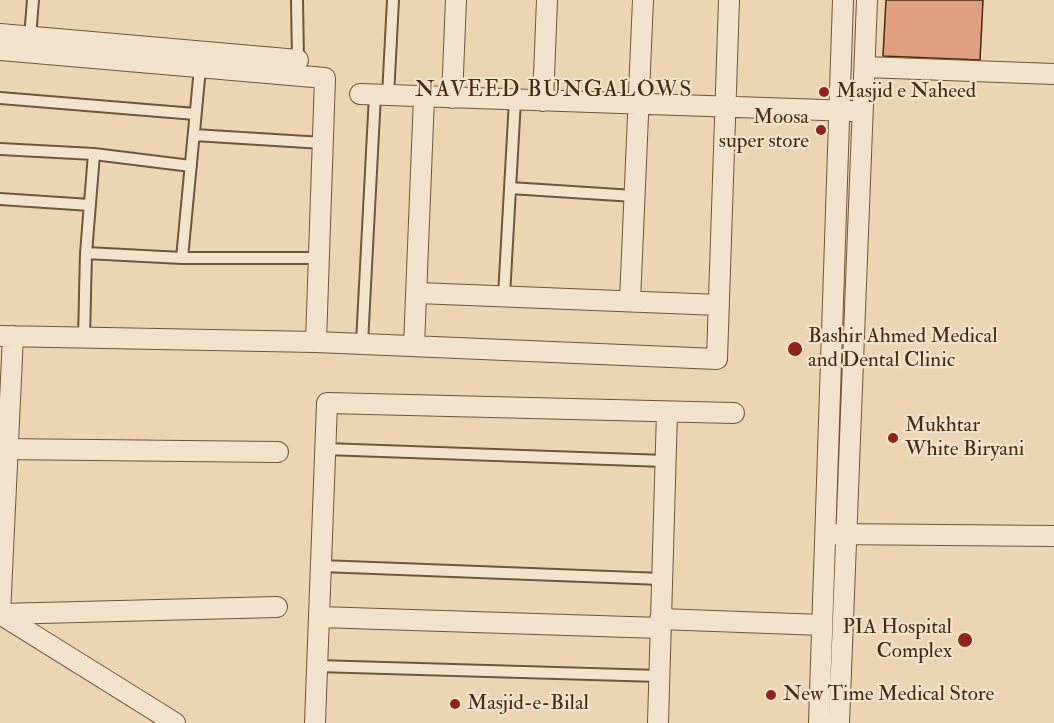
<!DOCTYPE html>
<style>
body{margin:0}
canvas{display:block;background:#edd4b2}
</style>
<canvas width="1054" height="723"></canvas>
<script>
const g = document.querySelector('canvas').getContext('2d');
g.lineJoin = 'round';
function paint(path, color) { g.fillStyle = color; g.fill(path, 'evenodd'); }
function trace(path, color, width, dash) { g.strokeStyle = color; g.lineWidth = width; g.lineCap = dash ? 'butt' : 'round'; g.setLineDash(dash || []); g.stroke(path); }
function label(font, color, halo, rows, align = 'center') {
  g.font = font + ' "IM FELL Double Pica",serif'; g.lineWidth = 4.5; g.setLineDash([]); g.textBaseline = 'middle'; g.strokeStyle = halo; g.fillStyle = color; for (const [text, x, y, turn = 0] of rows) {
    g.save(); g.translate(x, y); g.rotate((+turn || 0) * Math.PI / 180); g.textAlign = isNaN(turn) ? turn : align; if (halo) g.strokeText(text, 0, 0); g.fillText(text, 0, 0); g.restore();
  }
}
const building = new Path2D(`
 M886 0H983L980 60 883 56Z`);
paint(building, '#e1a180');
trace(building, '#462b10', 1.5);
const lane = new Path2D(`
 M297 0 298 60
 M30 37 33 0
 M388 96 393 0
 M0 98 195 114
 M194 135 323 143
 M0 149 94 154 191 166
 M510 188 634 196
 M0 199 90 205
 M86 253 182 258H319
 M182 258 200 68
 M504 296 515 100
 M84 338 86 253 94 154
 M362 343 375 95
 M325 449 665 461
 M321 566 662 579
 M317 666 659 676`);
const street = new Path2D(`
 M0 34 298 60
 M0 50 325 78 316 342
 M865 67 1054 74
 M360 94 852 111
 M452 98 456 0
 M543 101 547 0
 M418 293 719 305
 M630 301 643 0
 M0 336 316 342 717 359 729 0
 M13 336 0 614 277 607
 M414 346 424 97
 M0 449 278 452
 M832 534 1054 536
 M0 614 175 723
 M319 617 660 628
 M660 619 822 625
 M315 723 327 403 734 413
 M658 723 667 412
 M819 723 843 0
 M839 723 867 0`);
trace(lane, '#705538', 14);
trace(street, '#705538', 22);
trace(lane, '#f3e3cd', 10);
trace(street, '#f3e3cd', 20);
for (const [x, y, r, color] of [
 [824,92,6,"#8f2418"],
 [821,130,6,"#8f2418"],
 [795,349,8,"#8f2418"],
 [893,438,6,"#8f2418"],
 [965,640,8,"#8f2418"],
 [771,695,6,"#8f2418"],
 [455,704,6,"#8f2418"]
]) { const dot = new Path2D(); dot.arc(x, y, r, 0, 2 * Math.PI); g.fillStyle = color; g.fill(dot); trace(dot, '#f3e3cd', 2); }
label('21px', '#462b10', '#f3e3cd', [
 ["Masjid e Naheed",836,92],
 ["Moosa",809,118,"right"],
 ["super store",809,142,"right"],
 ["Bashir Ahmed Medical",808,337],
 ["and Dental Clinic",808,361],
 ["Mukhtar",905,426],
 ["White Biryani",905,450],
 ["PIA Hospital",952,628,"right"],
 ["Complex",952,652,"right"],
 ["New Time Medical Store",783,695],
 ["Masjid-e-Bilal",467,704]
], 'left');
g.letterSpacing = '1.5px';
label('22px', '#462b10', '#f3e3cd', [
 ["NAVEED BUNGALOWS",554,91]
]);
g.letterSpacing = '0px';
</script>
